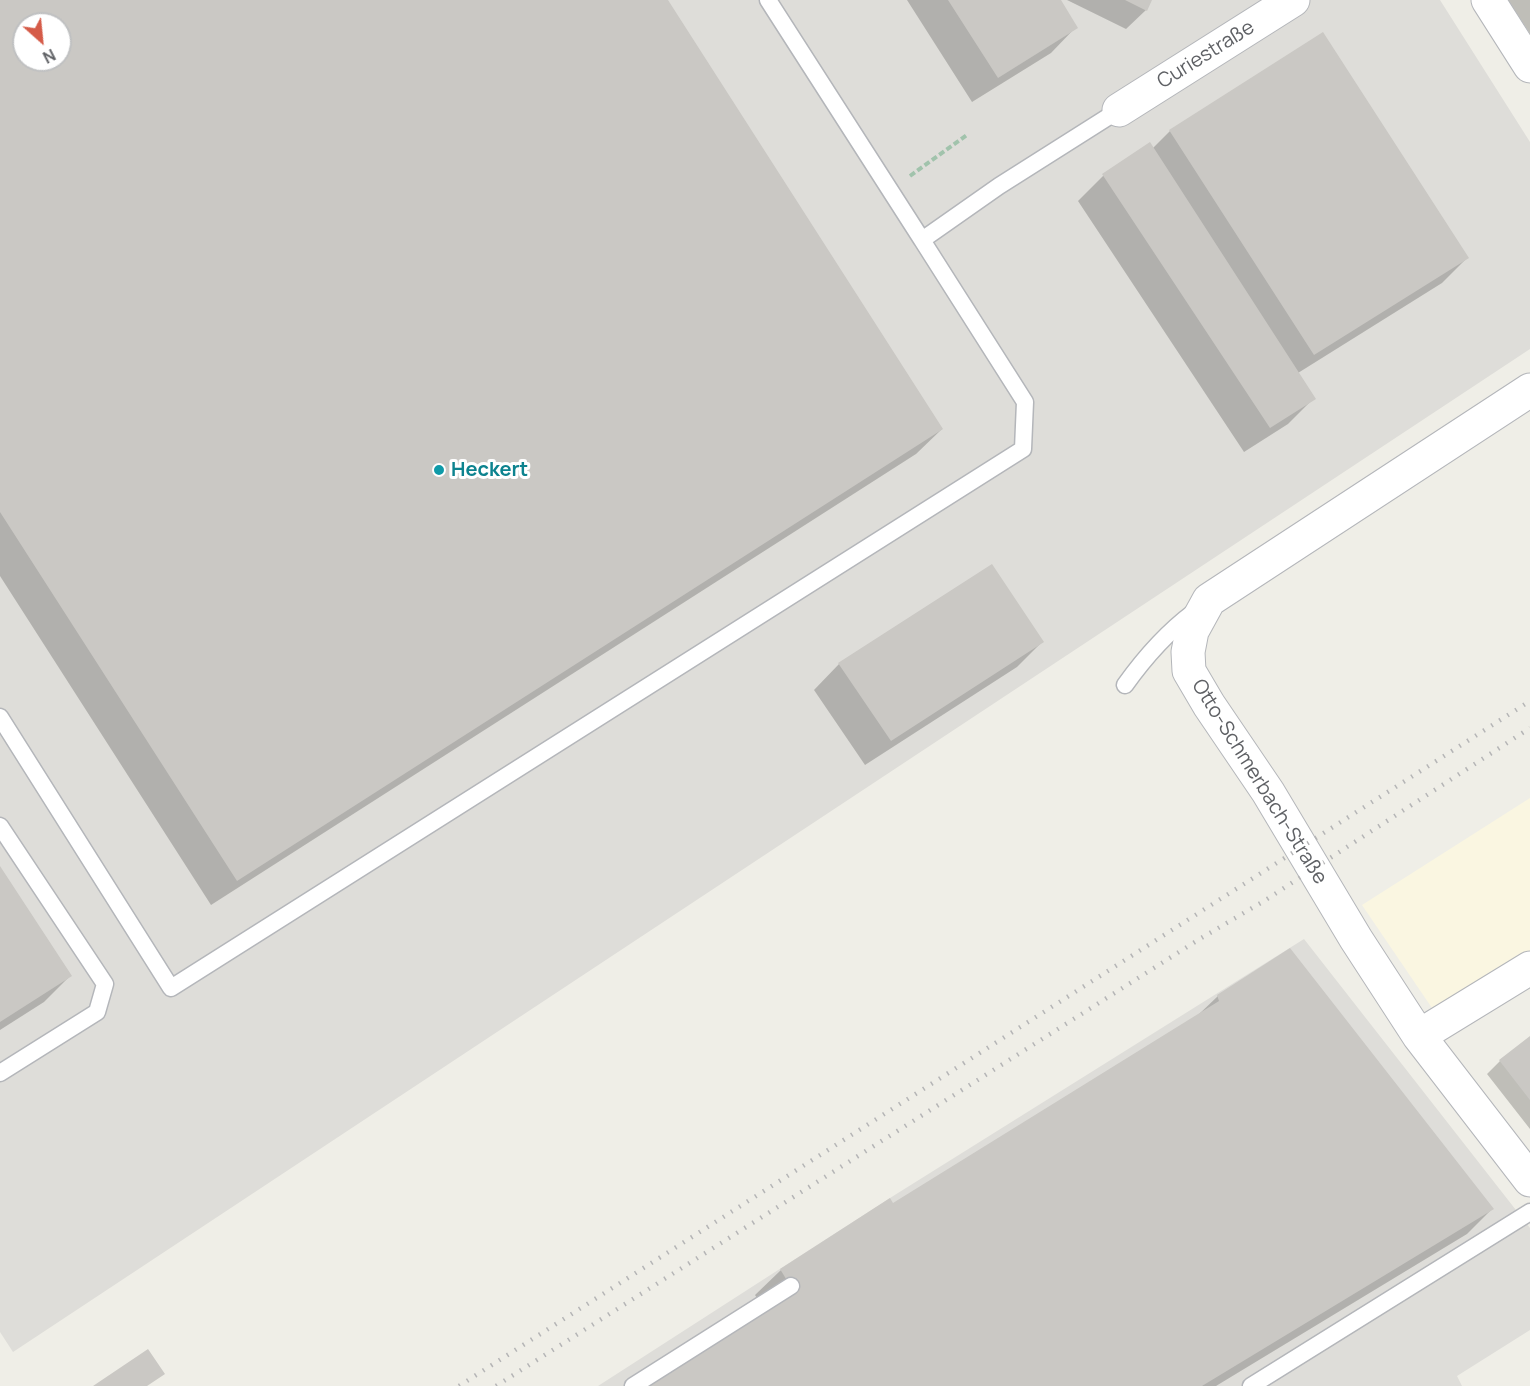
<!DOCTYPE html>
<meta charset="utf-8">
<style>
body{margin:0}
#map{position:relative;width:1530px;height:1386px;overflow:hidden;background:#efeee7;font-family:Manrope,sans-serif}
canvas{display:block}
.north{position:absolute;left:12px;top:12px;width:60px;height:60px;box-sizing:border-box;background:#fff;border:2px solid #bfc0c1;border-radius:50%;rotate:153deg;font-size:16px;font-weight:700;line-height:24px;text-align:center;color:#5f6165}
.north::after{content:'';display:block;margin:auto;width:21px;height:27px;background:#d55b48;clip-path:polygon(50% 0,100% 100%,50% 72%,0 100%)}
</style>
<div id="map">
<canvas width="1530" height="1386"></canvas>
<div class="north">N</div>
</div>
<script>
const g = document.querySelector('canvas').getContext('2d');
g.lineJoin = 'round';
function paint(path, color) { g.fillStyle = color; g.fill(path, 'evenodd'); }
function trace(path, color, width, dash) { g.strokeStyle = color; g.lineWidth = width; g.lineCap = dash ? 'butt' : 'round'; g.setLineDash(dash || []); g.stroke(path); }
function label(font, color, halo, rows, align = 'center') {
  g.font = font + ' Manrope,sans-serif'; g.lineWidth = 6; g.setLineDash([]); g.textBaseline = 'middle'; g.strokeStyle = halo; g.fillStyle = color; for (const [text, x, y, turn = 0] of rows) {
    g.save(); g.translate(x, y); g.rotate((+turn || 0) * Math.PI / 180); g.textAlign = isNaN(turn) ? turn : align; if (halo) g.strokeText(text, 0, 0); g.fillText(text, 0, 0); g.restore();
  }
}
paint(new Path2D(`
 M1530 798V952L1432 1008 1362 905Z`), '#faf6e1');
paint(new Path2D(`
 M0 0H1440L1530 142V349L13 1352 0 1332ZM24 24H60V60H24Z
 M1304 939 1530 1228V1330L1457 1376 1462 1386H598L890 1198Z`), '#deddd9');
paint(new Path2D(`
 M0 0H666L942 429 916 454 211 905 0 576ZM24 24H60V60H24Z
 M907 0H1059L1076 27 1051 53 972 102Z
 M1067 0H1151L1146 10 1126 29Z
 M1508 0H1530V34Z
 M1322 34 1467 258 1442 283 1298 373 1314 398 1288 424 1244 452 1078 201 1103 176 1150 144 1153 148 1170 131Z
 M1042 642 1017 667 865 765 814 690 839 664Z
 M0 869 70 976 44 1002 0 1030Z
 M1218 996 1492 1209 1467 1234 1216 1386H648L766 1312 755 1295 781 1270 892 1206 1197 1016Z
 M1530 1038V1129L1487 1074 1500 1061Z`), '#0003');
paint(new Path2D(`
 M0 0H668L943 429 237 881 0 512ZM24 24H60V60H24Z
 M948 0H1061L1078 28 998 78Z
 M1125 0H1152L1147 11Z
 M1323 32 1469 258 1314 355 1169 130Z
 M1150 142 1316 399 1270 428 1102 174Z
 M992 564 1044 642 891 741 838 663Z
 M0 866 72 976 0 1022Z
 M1290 948 1494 1209 1202 1386H645L794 1292 780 1269 890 1198 893 1203 1219 1001 1217 995Z
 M1530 1036V1100L1499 1060Z
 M148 1349 165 1374 147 1386H93Z`), '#cac8c4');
const service = new Path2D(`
 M768 0 922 240
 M1125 685C1145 657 1166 633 1194 612
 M0 717 171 988 1023 449 1025 402 922 240 999 186 1119 110
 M0 826 105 984 97 1012 0 1073
 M633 1386 791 1286
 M1251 1386 1530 1212`);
const minor = new Path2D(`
 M1488 0 1530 66
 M1119 110 1293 0
 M1530 390 1209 600 1192 631 1188 652 1189 671 1209 705 1268 792 1356 939 1419 1036 1530 1180
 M1419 1036 1530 968`);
trace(service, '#b4b6ba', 19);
trace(minor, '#b4b6ba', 35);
trace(new Path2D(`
 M910 176 967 135`), '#a1c3ac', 4, [6, 3]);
trace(service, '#fff', 16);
trace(minor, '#fff', 33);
trace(new Path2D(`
 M459 1386 1530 701
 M496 1386 1198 940 1264 901 1530 728`), '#b5b5b6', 4.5, [1.5, 8]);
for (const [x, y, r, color] of [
 [439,470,6,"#0f9aa8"]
]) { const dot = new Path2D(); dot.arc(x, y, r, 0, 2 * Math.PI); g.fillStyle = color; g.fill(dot); trace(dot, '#fff', 2); }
label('20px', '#5f6165', '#fff', [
 ["Curiestraße",1206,55,-32],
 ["Otto-Schmerbach-Straße",1259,782,58]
]);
label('bold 20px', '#0d838f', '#fff', [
 ["Heckert",451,470]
], 'left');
</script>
